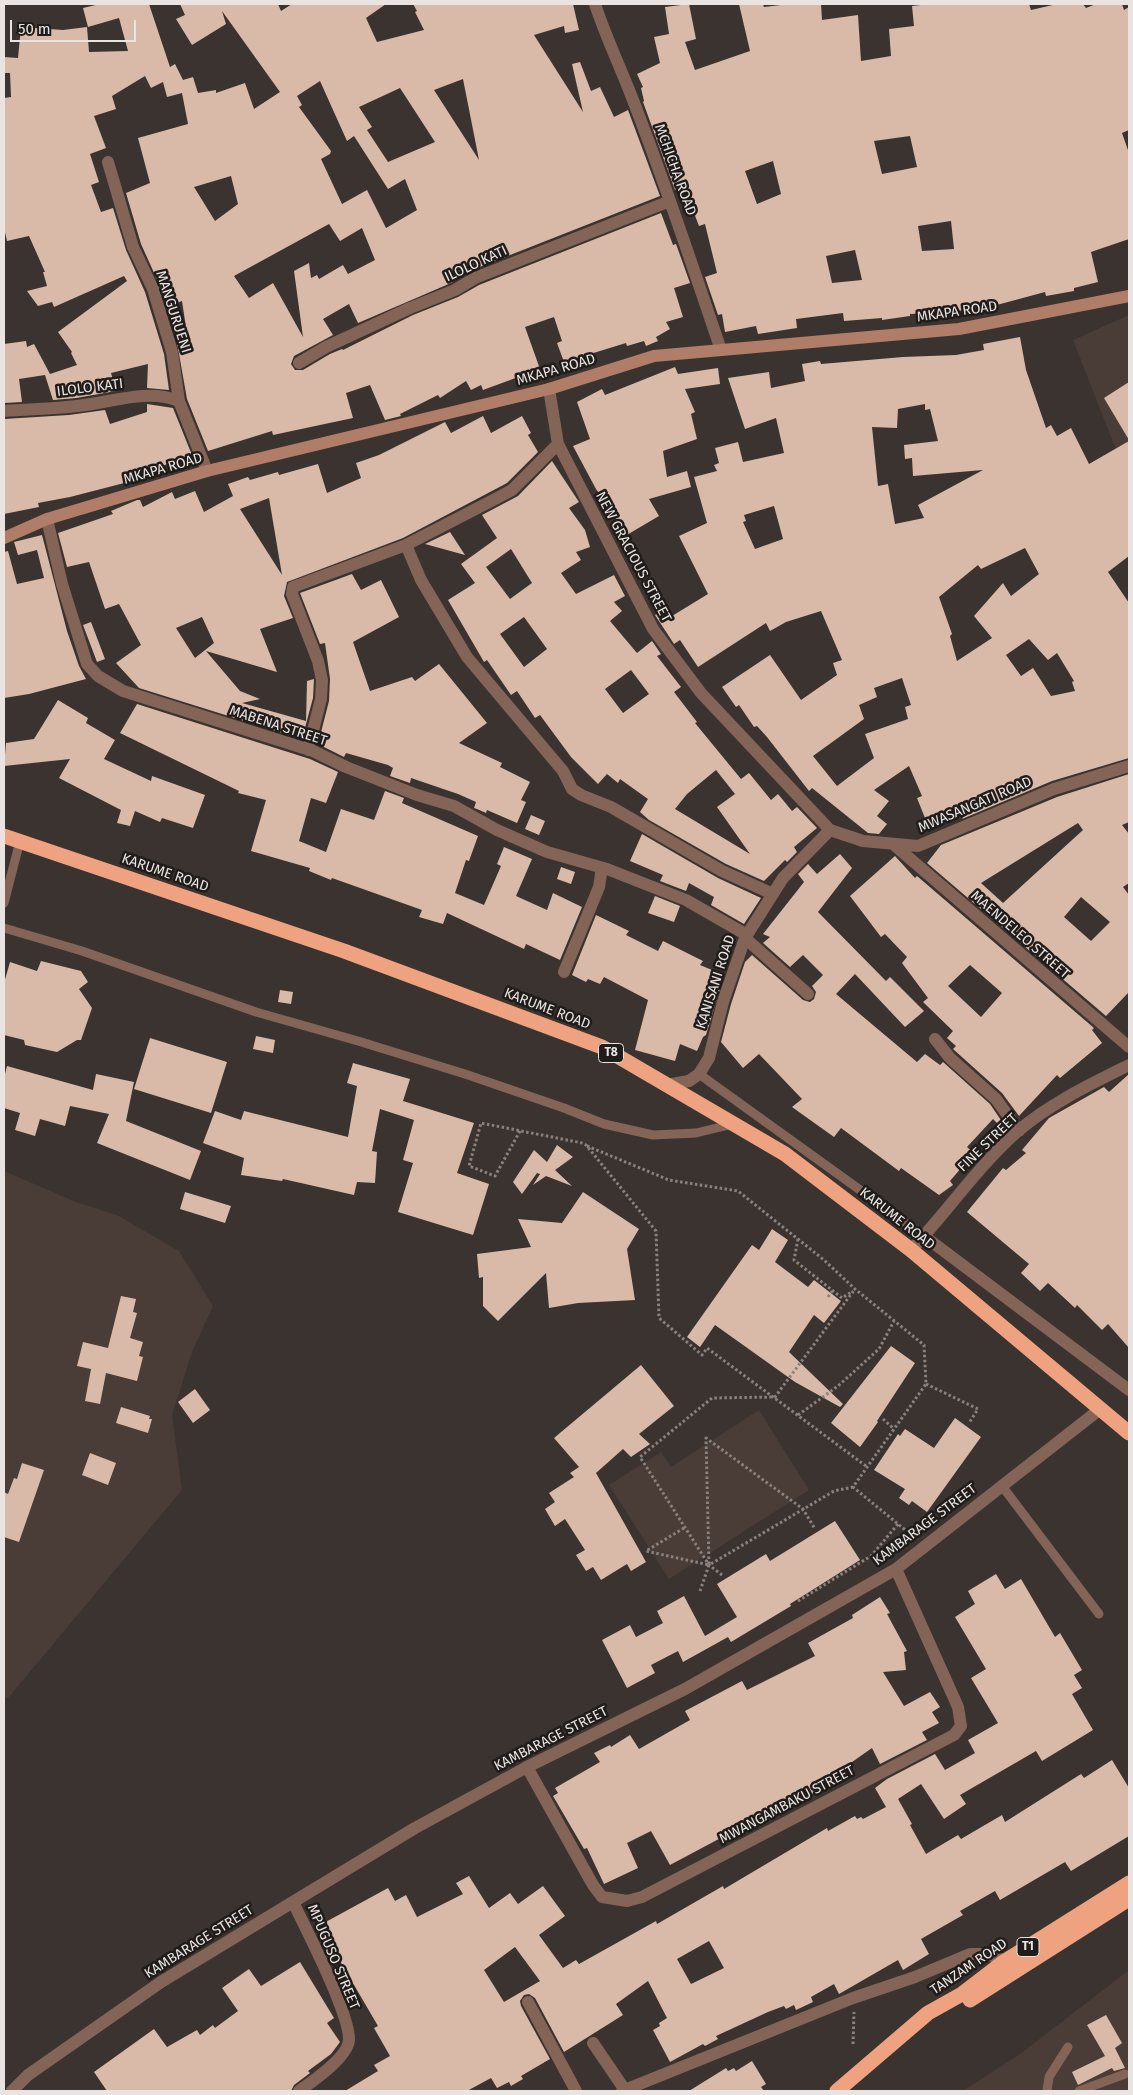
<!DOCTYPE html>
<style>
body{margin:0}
#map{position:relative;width:1133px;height:2095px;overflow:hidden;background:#3b332f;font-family:"Fira Sans",sans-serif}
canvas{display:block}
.frame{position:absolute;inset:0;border:5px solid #e9e4e1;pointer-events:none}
.scale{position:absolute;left:10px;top:20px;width:126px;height:22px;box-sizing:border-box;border:2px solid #e9e4e1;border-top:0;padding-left:6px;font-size:15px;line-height:18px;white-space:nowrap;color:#e9e4e1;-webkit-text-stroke:4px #1f1c1a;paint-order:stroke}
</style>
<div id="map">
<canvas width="1133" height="2095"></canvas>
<div class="frame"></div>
<div class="scale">50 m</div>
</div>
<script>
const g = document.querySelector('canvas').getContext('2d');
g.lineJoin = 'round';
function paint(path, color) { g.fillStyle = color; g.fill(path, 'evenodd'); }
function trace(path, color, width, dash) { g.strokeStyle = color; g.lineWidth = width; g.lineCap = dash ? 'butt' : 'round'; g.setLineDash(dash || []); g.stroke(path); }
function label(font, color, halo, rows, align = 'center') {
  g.font = font + ' "Fira Sans",sans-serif'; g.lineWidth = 5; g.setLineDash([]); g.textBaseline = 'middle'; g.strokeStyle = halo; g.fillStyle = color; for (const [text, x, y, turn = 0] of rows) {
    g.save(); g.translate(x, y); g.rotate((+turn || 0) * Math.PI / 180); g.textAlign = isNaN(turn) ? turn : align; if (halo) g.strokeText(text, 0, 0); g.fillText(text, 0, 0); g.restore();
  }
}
paint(new Path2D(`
 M1129 315V478L1122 465 1073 340Z
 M4 1171 76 1202 117 1215 179 1251 213 1306 192 1352 172 1415 182 1490 8 1698 4 1699Z
 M759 1410 809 1490 669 1579 609 1485 661 1452 671 1467Z
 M1129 1970V2091H963L1020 2054Z`), '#4a3c36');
paint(new Path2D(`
 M100 4H149L170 67 175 64 183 80 193 77 198 93 216 90V93L245 83 254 109 280 92 222 11 226 24 192 45 176 19 185 15 180 4H278L281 11 292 4H386L366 18 377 42 424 30 415 12 417 11 413 4H573L579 30 565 33 564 26 534 35 583 112 572 64 580 62 591 91 600 87 614 117 628 110 660 196 472 270 451 283 358 323 349 304 323 319 333 335 294 356 291 364 295 370H303L330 354 342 349 343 350 413 315 458 297 479 285 661 213 673 245 676 244 690 283 674 288 683 317 666 322 670 329 656 337 658 341 646 346 644 341 627 346 626 343 564 362 557 343 562 341 554 317 525 327 540 369 483 390 481 385 471 390 466 381 440 398 438 395 400 414 401 416 385 420 370 385 346 393 353 418 273 435 272 431 208 451 187 399 176 337 187 334 182 301 167 307 160 286 141 244 126 193 150 183 138 138 188 124 182 93 167 97 163 82 151 88 145 76 112 96 116 109 94 116 106 148 90 154 99 182 91 185 101 212 113 208 126 250 145 292 164 354 169 390 147 388 148 364 111 373 116 391 76 398 53 400 45 375 19 379 22 402 4 403V344L26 341 27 347 34 344 50 374 77 365 71 353 72 352 58 332 127 281 124 276 54 307 52 302 38 306 27 291 47 286 43 272H45L29 236 7 241 4 228V98L11 97 10 73H4V57L18 58 21 27 63 30 87 27 89 52 128 51 119 18 88 27 83 8ZM463 79 479 160 434 90ZM320 81 347 141 354 136 388 189 405 179 417 210 386 228 367 190 342 204 321 159 330 154 331 151 299 107 302 105 297 96ZM400 88 435 142 388 162 367 130 372 127 359 107ZM231 176 238 204 215 221 194 187ZM329 224 340 241 362 228 375 260 348 274 343 265 319 279 317 275 311 278 309 263 294 271 303 337 273 283 249 298 234 276Z
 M689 4 696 39 685 42 695 70 750 51 739 4H763L764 7 789 4H821L822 20 858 15 861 61 891 56 889 29 914 26 912 6 929 4H1029L1031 10 1057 4H1083L1086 8 1096 4H1122L1124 10 1129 7V130L1122 133 1129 153V239L1091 252 1098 282 1074 288V291L1046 296 1045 292 993 306 950 312 910 314V316L882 320V318L844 321 843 313 796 319 797 328 758 334 756 326 725 332 722 314 718 315 705 277 717 273 705 224 699 226 684 187 675 190 643 102 644 101 641 88 643 87 637 74 660 63 654 37 669 34 665 7ZM910 136 917 167 882 174 874 141ZM773 161 781 194 757 204 745 171ZM951 221 954 249 922 251 918 226ZM855 250 862 280 832 283 826 256Z
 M1020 337 1026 370 1046 428 1051 425 1057 436 1071 428 1089 464 1129 441V556L1108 572 1129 603V758L1052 781 962 819 967 812 929 828 917 798 922 796 909 766 874 790 889 801 877 816 887 824 879 834 868 833 812 788 809 791 767 737 757 726 754 727 739 705 736 707 722 687 770 655 801 700 837 675 833 663 842 660 821 611 786 622 770 631 766 623 698 667 680 640 674 644 655 615 667 608 672 616 708 594 679 536 707 523 694 477 717 471 714 465 719 463 715 448 738 442 743 462 784 453 776 418 745 429 728 378 769 372 771 388 805 381 802 364 820 361 821 364 903 357 956 355 984 350 983 344ZM925 404V410L930 409 938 441 904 445 905 459 912 458 913 476 983 470 918 505 924 518 895 524 888 484 878 486 872 427 897 428 898 409ZM774 506 783 539 755 549 743 522 746 521 744 515ZM1025 548 1039 574 1011 596 1003 583 974 616 992 638 957 661 950 636 952 634 939 597 978 565 981 569ZM1029 639 1048 660 1057 653 1074 681 1072 682 1075 691 1051 696 1033 668 1021 676 1006 655ZM902 678 911 705 905 707 908 719 865 734 874 758 837 786 813 756 864 719 859 705 877 697 874 688Z
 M675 367 678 374 718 368 720 384 685 389 695 412 691 414 697 439 663 451 667 477 687 471 691 487 649 499 659 516 625 536 612 511 596 489 573 446 590 439 577 402 602 389 605 395Z
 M1129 382V440L1104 398Z
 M147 404 173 408 192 455 162 466 161 464 131 478 132 481 70 497 38 503 39 507 4 514V419L69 415 105 410 110 424 147 412Z
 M483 416 491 433 522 416 531 433 528 435 538 452 507 483 403 538 287 582 284 596 293 618 260 629 277 672 206 651 240 691 260 699 242 703 306 721 307 681 314 679 313 698 302 739 139 688 116 663 141 645 119 604 105 609 89 562 67 567 58 533 113 514 111 511 137 500H140L143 507 172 492 175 499 195 491 204 512 233 496 228 484 248 477 250 480 278 472 279 475 318 464 327 493 361 478 356 463 379 455 445 422 451 433ZM269 498 282 575 240 509ZM202 617 214 643 195 658 176 628Z
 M552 461 579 502 569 508 585 530 590 547 576 552 581 560 561 573 576 594 614 575 625 596 614 602 622 611 610 621 637 653 652 641 661 654 657 656 681 687 674 692 697 722 695 723 741 779 749 773 771 800 778 794 792 811 797 807 817 828 794 847 797 852 787 862 785 860 764 881 726 864 649 820 640 812 648 799 620 779 618 783 607 774 598 784 571 757 540 715 535 718 517 691 511 695 487 660 484 662 448 600 475 583 461 564 497 538 482 515 518 496ZM511 549 532 583 510 599 486 567ZM524 617 547 649 524 667 500 634ZM631 670 649 694 623 713 605 689ZM716 770 735 794 717 807 750 854 675 809 687 794Z
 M450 532 465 555 425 544Z
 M42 535 67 631 79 666 86 679 29 694 4 698V552L8 551 17 584 44 578 37 550 18 555 14 542Z
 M352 574 361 590 381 580 399 617 353 642 370 691 412 677 415 681 439 664 487 723 459 743 502 763 500 767 530 782 521 800 526 802 517 823 487 810 486 813 477 809 474 808 476 802 458 794 411 778 410 783 390 776 393 768 388 765 346 753 344 757 318 744 329 701 330 679 325 643 320 644 300 593Z
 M91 622 105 659 97 662 83 625Z
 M58 700 88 718 86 723 115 740 104 759 151 781 152 776 205 795 193 828 162 818 160 822 135 811 130 826 117 823 121 810 59 778 70 759 4 766 6 743 34 739Z
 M137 704 310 759 338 772 326 803 311 798 299 841 326 852 341 809 374 820 385 791 404 798 402 803 478 836 469 861 466 860 455 893 484 905 501 866 497 864 504 847 532 859 516 896 547 910 553 893 582 907 560 960 526 944 524 949 447 913 443 924 419 917 422 910 332 878 331 880 309 871 310 868 251 851 266 800 238 793 239 791 120 733Z
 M1129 774V822L1122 825 1129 834V883L1123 887 1129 895V992L1106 1016 927 863 941 845 1057 797ZM1078 823 1083 830 1003 903 981 883ZM1081 897 1110 922 1091 941 1064 917Z
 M531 815 545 821 539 835 525 829Z
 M642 834 718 878 761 898 744 924 711 905 714 897 689 883 686 891 660 881 663 875 630 861Z
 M840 854 852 868 818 912 886 981 890 977 924 1011 905 1027 855 974 836 994 917 1062 925 1054 940 1065 943 1062 990 1104 1007 1129 1005 1131 993 1119 967 1147 974 1153 950 1181 953 1185 939 1195 901 1168 899 1171 841 1128 834 1137 792 1107 802 1099 759 1054 743 1068 721 1042 731 1004 745 962 752 955 803 1000 810 1002 814 999 816 992 812 986 823 975 803 955 790 967 763 943 770 937 763 934 804 882 798 874 808 864 817 874Z
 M895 856 915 878 917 876 1094 1028 1092 1030 1102 1043 1060 1078 1057 1075 1019 1116 1002 1093 953 1049 956 1046 947 1038 953 1031 923 1002 928 998 902 963 907 957 885 934 881 937 850 896ZM970 965 1002 993 981 1017 948 986Z
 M561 867 575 872 571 884 557 879Z
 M655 896 680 906 674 922 648 913Z
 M596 915 629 931 626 935 658 951 663 941 703 961 700 965 724 975 706 1035 703 1037 697 1051 680 1044 675 1061 635 1050 648 1000 604 977 600 984 588 979 586 982 572 975Z
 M41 961 81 971 88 982 79 989 92 1008 81 1040H77L57 1052 25 1045 24 1040 4 1035V983L10 962 37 971Z
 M280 990 293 992 291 1004 278 1002Z
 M256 1036 275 1040 273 1053 253 1049Z
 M150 1038 227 1062 211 1113 134 1089Z
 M353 1063 410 1079 403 1101 474 1123 457 1173 489 1184 473 1235 398 1212 413 1163 403 1160 414 1120 380 1109 372 1151 377 1152 375 1183 357 1182 354 1195 283 1179 282 1181 241 1175 244 1158 203 1143 215 1111 241 1120 244 1111 348 1137 357 1086 347 1083Z
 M7 1066 93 1090 96 1074 134 1082 126 1121 201 1151 190 1180 97 1143 109 1114 70 1106 65 1126 40 1119 35 1136 15 1130 20 1113 4 1108V1078Z
 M1129 1074V1348L1108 1324 1102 1330 1077 1305 1075 1308 1048 1283 1040 1291 1021 1273 1029 1264 967 1212 1003 1168 1006 1170 1026 1153 1022 1150 1049 1118 1104 1087 1109 1092Z
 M557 1145 573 1157 555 1170 572 1186 546 1176 533 1185 540 1174 537 1173 522 1194 513 1182 534 1150 547 1162Z
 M185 1192 231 1206 225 1223 180 1209Z
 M583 1192 639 1229 627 1249 635 1300 578 1303 549 1308 546 1273 498 1321 483 1306V1277L479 1278 477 1254 531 1247 518 1219 562 1223Z
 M772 1229 788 1240 775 1262 808 1287 814 1280 841 1301 824 1323 814 1315 789 1352 843 1404 840 1407 795 1382 715 1325 700 1347 687 1337 752 1245 759 1250Z
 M121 1296 136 1299 133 1312 137 1313 130 1338 143 1342 139 1356 143 1357 137 1381 106 1373 100 1404 85 1401 91 1369 77 1366 83 1342 108 1348Z
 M891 1346 915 1363 877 1421 878 1422 860 1447 831 1423Z
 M641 1365 674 1406 639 1434 650 1444 631 1457 623 1449 596 1473 646 1562 631 1571 627 1564 601 1580 593 1567 586 1571 576 1555 585 1550 565 1519 555 1526 545 1509 555 1502 549 1493 574 1477 570 1473 579 1467 554 1438Z
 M195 1389 210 1410 193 1423 178 1402Z
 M121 1407 150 1416 149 1419H152L148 1433 116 1423Z
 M955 1418 981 1437 927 1512 912 1501 909 1505 899 1498 905 1489 874 1470 898 1434 900 1436 905 1429 934 1448Z
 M90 1453 116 1463 108 1485 82 1475Z
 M22 1463 44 1470 19 1542 4 1537V1492L8 1494 14 1478 17 1479Z
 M835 1521 860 1560 790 1604 791 1606 731 1642 728 1637 683 1662 678 1651 651 1665 655 1673 627 1688 602 1640 630 1625 636 1637 663 1623 657 1611 684 1596 705 1636 737 1617 717 1584 766 1554 770 1561Z
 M996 1574 1005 1589 1021 1579 1055 1637 1060 1633 1082 1670 1074 1675 1082 1688 1072 1694 1093 1730 1042 1761 1036 1751 960 1795 966 1804 944 1819 921 1784 898 1799 912 1824 910 1825 926 1854 958 1835 961 1839 1002 1815 1005 1822 1081 1774 1084 1778 1112 1760 1129 1788V1836L1071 1871 1065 1862 1000 1900 995 1891 960 1911 963 1915 921 1939 929 1954 903 1970 898 1960 839 1994 834 1984 811 1997 813 2002 796 2010 794 2005 786 2009 784 2006 768 2012 716 2036 718 2039 705 2046 703 2044 670 2062 653 2030 660 2026 659 2023 667 2018 648 1981 616 2004 623 2015 564 2052 535 1998 529 1994 524 1995 520 2001 521 2006 550 2059 521 2076 523 2079 511 2086 509 2082 497 2088 491 2078 467 2091H345L378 2071 374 2065 390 2056 374 2028 378 2026 340 1961 341 1960 322 1924 388 1888 395 1901 406 1895 417 1917 463 1894 456 1883 469 1876 489 1908 510 1893 518 1904 543 1886 565 1916 539 1935 563 1968 576 1960 579 1964 656 1921 657 1924 723 1886 724 1889 827 1828 828 1831 855 1816 857 1819 861 1817 863 1819 886 1807 875 1788 887 1779 935 1754 945 1770 975 1753 968 1740 998 1723 971 1678 986 1669 955 1617 975 1604 968 1591ZM709 1941 724 1968 691 1984 677 1959ZM515 1947 540 1981 504 2002 484 1970Z
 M880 1597 890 1613 887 1614 907 1651 904 1652 906 1670 883 1672 904 1706 930 1692 940 1707 932 1712 939 1723 922 1732 927 1740 880 1764 872 1748 835 1774 837 1779 788 1808 786 1806 747 1828 745 1825 670 1865 651 1831 627 1843 638 1868 604 1884 587 1848 584 1849 553 1796 558 1793 555 1788 600 1762 594 1753 610 1745 611 1747 630 1735 639 1749 690 1720 685 1711 742 1681 747 1690 815 1656 808 1643 853 1618 852 1615Z
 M300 1962 334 2018 327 2023 340 2042 331 2054 308 2071 310 2073 294 2085 291 2091H107L94 2072 154 2029 167 2047 197 2030 200 2035 213 2025 215 2028 238 2011 222 1988 249 1969 261 1986Z
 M1106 2015 1122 2043 1115 2048 1125 2068 1114 2071 1112 2068 1078 2085 1072 2072 1105 2056 1087 2025Z
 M752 2061 766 2084 761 2087 764 2091H689L726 2068 728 2071 734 2068 736 2071Z`), '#d9baa8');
trace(new Path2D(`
 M520 1131 495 1176 469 1166 481 1123 582 1143 586 1145 656 1231 659 1318 702 1355 707 1348 866 1466
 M587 1146 669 1180 738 1191 824 1260 855 1289 924 1345 926 1384 853 1487 915 1538
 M798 1239 794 1260 842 1298 853 1291
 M828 1297 833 1290
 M926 1384 978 1409 969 1423
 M798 1415 838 1386 879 1349 894 1321
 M883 1419 893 1428
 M684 1528 646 1551 709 1565 706 1438 803 1509 815 1529
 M722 1575 709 1565 640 1457 712 1398 775 1397 855 1289
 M700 1591 709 1565 834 1491 853 1487
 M798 1601 871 1556 898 1524
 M853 2044 854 2012`), '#89827e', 3, [2.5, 2.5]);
trace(new Path2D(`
 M4 903 20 841
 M4 928 82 951 256 1012 358 1041 465 1074 564 1108 604 1124 653 1135 696 1133 733 1124
 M699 1074 924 1236
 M1002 1486 1099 1614
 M1047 2091 1049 2077 1068 2047
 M1079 2091 1125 2074`), '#846457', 9);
trace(new Path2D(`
 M595 4C605 35 619 64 631 95 664 179 692 265 721 350
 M108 162 133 247 153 289 172 352 179 401 207 471
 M299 363 326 347 410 308 455 290 475 278 670 201
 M549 389 558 444 653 629 701 693 830 830 863 841 918 846 1054 789 1129 766
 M4 411C28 409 53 409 77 406 110 403 147 388 179 401
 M47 519 62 584 87 664 98 676 123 691 313 751 346 767 417 795 454 806 497 830 547 852 607 869 686 900 747 935
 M406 545 421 580 467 657 563 771 572 789 581 795 611 807 722 871 773 894
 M308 750 321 699 322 680 318 661 292 594 293 587 406 545 499 497 512 490 558 444
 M893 844 1129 1047
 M745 938 808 994
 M564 972 599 887 602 868
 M935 1039 950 1058 996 1099 1019 1131
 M666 1085 689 1081 699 1074 709 1058 723 1002 745 938 783 878 830 830
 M924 1236 1129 1390
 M911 1250C948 1211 978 1166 1018 1131 1051 1103 1091 1084 1129 1065
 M527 1767 593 1885 602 1897 627 1901 642 1897 954 1735 961 1726 958 1707 896 1569
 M293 1902C306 1929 350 2014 349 2040 348 2057 312 2082 299 2091
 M528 2002 576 2091
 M593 2043 625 2090
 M12 2091 28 2075 161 1982 415 1828 527 1767 685 1689 896 1569 1099 1410
 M622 2091 853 1998 915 1977 970 1954H988L1005 1961`), '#846457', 12);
trace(new Path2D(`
 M4 538 47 519 207 471 549 389 654 356 959 329 1129 296`), '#af7d68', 12);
trace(new Path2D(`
 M4 836 344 951 602 1047 785 1154 911 1250 1129 1433
 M970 2000 1129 1899
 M837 2091 928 2013 962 1994 1005 1961 1129 1883`), '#efa280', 15);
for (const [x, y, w] of [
 [611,1053,25],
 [1028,1947,22]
]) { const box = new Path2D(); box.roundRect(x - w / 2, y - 9.5, w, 19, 4); g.fillStyle = '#1f1c1a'; g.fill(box); trace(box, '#e9e4e1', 1); }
label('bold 12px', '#e9e4e1', null, [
 ["T8",611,1053],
 ["T1",1028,1947]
]);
label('14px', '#e9e4e1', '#1f1c1a', [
 ["MCHICHA ROAD",675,170,70],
 ["ILOLO KATI",476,264,-25],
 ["MANGURUENI",173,312,72],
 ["MKAPA ROAD",957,312,-8],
 ["MKAPA ROAD",556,370,-16],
 ["ILOLO KATI",90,388,-7],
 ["MKAPA ROAD",163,469,-16],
 ["NEW GRACIOUS STREET",633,557,62],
 ["MABENA STREET",278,726,18],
 ["MWASANGATI ROAD",975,805,-23],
 ["KARUME ROAD",165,873,19],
 ["MAENDELEO STREET",1020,935,41],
 ["KANISANI ROAD",716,982,-72],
 ["KARUME ROAD",547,1009,21],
 ["FINE STREET",988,1143,-44],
 ["KARUME ROAD",897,1219,38],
 ["KAMBARAGE STREET",925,1525,-37],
 ["KAMBARAGE STREET",551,1739,-27],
 ["MWANGAMBAKU STREET",787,1805,-28],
 ["KAMBARAGE STREET",199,1942,-32],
 ["MPUGUSO STREET",333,1957,67],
 ["TANZAM ROAD",969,1967,-34]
]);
</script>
